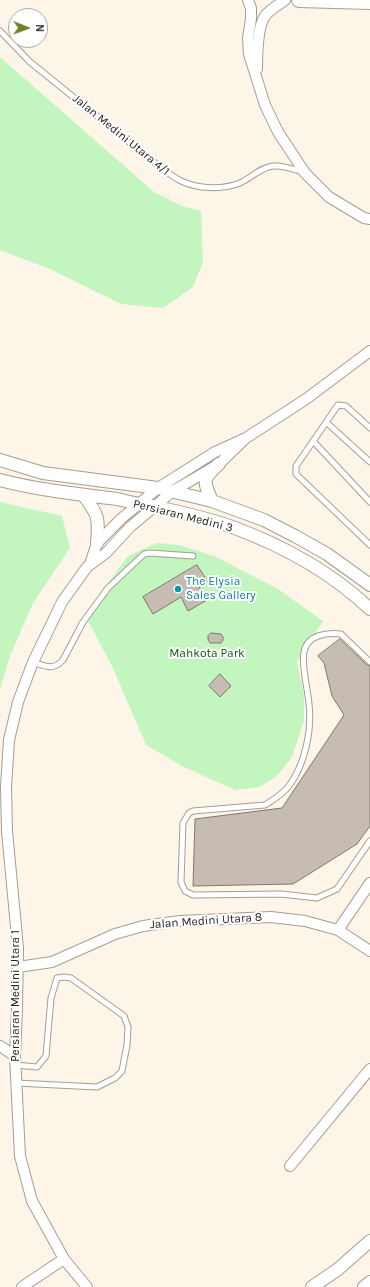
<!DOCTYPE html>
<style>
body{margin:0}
#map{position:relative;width:370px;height:1287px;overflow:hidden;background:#fdf5e8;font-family:Karla,sans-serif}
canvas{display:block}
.north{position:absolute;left:8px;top:8px;width:40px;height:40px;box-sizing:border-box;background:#fff;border:1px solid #a9a7a6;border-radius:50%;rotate:91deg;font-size:11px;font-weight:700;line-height:16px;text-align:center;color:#272420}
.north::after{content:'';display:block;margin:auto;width:14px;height:18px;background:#787f2a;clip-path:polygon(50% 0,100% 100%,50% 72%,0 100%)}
</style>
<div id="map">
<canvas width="370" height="1287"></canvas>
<div class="north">N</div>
</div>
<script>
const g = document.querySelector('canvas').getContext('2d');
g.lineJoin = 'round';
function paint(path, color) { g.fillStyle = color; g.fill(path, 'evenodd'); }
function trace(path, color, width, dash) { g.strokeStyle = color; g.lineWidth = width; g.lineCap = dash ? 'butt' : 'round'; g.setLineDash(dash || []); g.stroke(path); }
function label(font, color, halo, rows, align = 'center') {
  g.font = font + ' Karla,sans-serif'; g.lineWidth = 4; g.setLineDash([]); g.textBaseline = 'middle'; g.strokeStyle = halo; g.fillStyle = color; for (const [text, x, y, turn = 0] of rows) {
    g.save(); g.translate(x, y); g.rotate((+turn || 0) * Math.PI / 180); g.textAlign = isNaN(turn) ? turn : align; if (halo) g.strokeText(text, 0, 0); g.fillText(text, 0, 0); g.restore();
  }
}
paint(new Path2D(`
 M0 57 154 192 182 206 201 211 203 262 193 287 163 308 121 304 50 269 0 250Z
 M0 502 62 516 70 548 33 603 10 656 0 689Z
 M156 543 179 545 214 556 278 589 323 621 297 662 304 695V721L292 757 276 777 259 787 235 790 184 767 146 745 112 666 87 619 106 586 128 556Z`), '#c2f6be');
const building = new Path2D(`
 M197 565 208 582 199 587 207 600 188 611 181 597 153 614 143 597Z
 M211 633 221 634 223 637V640L221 643H210L208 639V636Z
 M340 639 367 665 370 666V826L357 844 293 884 193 886 195 819 282 808 344 715 332 696 324 663 318 656Z
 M220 674 231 686 220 697 209 686Z`);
paint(building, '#c6bcb1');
trace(building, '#80766c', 1);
const service = new Path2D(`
 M0 31 30 62 165 171C170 174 175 178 181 181 198 189 222 190 240 183 251 178 261 167 273 166 283 165 293 169 303 172
 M326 422 370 462
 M370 428 346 406 338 405 296 466V474L370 545
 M313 441 370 502
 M33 662C45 666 53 671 63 660L83 622 108 588 144 554 150 553 193 556
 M370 662 341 634C327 632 307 635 304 652 301 665 308 690 309 704 312 731 305 764 289 786 283 794 273 800 265 805L193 811 189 813 183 823 181 882 185 891 193 895 281 894 317 898 337 889 370 841
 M15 1065 37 1067 46 1056 51 998 57 978 64 977 71 978 124 1016 128 1027 127 1045 122 1071 115 1078 97 1087 16 1083`);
const minor = new Path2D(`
 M248 0 251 8V19L248 38 249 54 265 105 278 132 305 173 329 197 364 218 370 219
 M257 69C257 54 257 28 265 16 270 9 279 5 285 0
 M90 564 97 543 122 518 158 488 215 452 246 438 306 399 370 351
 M338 930 370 883
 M18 967 52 962 115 934 143 926 180 921 271 917 305 921 338 930 370 951
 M0 1046 15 1056
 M290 1166 370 1069
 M22 1287 64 1259
 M87 1287 64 1259 32 1201 20 1156 15 1056 17 1008 18 948 7 831 6 787 9 740 18 702 33 662 62 602 87 567 106 553 130 527 154 507 173 491 219 464 246 438`);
const tertiary = new Path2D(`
 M0 460 43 473 158 488 212 501 264 520 295 536 327 554 370 585
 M0 480C38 490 78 494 117 499 125 501 133 503 141 504 172 510 205 517 235 528 283 546 332 573 370 609
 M84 496C99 515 99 520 97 543
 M212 501C203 481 202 479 219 464
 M312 1287 337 1270 370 1241
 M364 1287 370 1282`);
const secondary = new Path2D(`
 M299 0 370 2`);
trace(service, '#a69e92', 7);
trace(minor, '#a69e92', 12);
trace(tertiary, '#a69e92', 14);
trace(secondary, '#a69e92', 16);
trace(service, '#fff', 5);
trace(minor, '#fff', 10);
trace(tertiary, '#fff', 12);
trace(secondary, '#fff', 14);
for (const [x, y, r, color] of [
 [178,589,4,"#0f9aa8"]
]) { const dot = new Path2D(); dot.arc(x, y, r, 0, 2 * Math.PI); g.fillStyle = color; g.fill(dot); trace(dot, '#fff', 1.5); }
label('12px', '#272420', '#fff', [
 ["Jalan Medini Utara 4/1",121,135,39],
 ["Persiaran Medini 3",183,516,14],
 ["Jalan Medini Utara 8",206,921,-4],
 ["Persiaran Medini Utara 1",16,996,-90]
]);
label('12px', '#0d838f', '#fff', [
 ["The Elysia",186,582],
 ["Sales Gallery",186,596]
], 'left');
label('12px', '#0e560e', '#fff', [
 ["Mahkota Park",207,654]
]);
</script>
